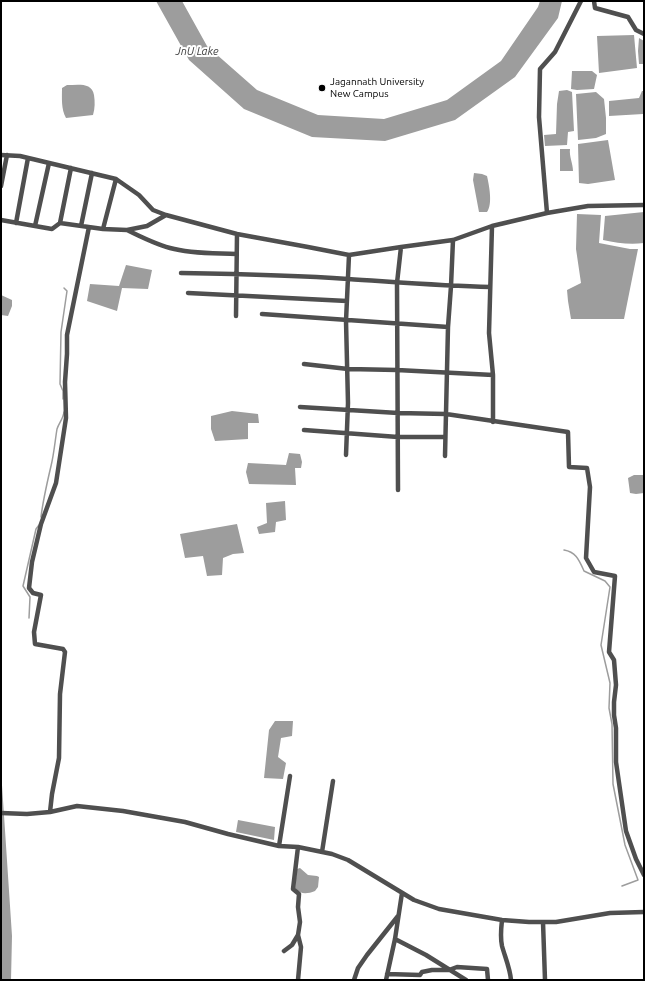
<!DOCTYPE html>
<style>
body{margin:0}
#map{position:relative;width:645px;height:981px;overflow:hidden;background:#fff;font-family:Ubuntu,sans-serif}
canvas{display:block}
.frame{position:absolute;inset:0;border:2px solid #000;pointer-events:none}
</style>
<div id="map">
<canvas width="645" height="981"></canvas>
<div class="frame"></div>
</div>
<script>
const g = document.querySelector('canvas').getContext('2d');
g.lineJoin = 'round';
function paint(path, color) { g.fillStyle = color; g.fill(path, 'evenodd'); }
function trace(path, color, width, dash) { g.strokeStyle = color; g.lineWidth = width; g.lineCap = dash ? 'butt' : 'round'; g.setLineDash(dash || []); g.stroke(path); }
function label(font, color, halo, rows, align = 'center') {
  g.font = font + ' Ubuntu,sans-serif'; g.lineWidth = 4; g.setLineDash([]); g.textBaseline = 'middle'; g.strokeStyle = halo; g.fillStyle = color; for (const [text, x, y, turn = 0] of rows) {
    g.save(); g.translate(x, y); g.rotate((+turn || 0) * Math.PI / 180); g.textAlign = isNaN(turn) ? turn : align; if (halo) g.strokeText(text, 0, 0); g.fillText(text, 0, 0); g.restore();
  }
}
paint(new Path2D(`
 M156 1H182L207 46 257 90 318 115 384 119 447 100 501 61 538 7 540 1H562L558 18 515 77 455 120 385 141 312 137 244 109 189 60Z
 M634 35 637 68 599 73 597 36Z
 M639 38 644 41V64H639L638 51Z
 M572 71H592L597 75 594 89 577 90 571 89Z
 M67 85C78 85 92 82 94 95 95 102 95 108 93 115L66 118C61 109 62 98 62 88Z
 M567 90 572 92 574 131 568 132 567 145 545 146 544 135 556 134 557 104 559 91Z
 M642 91H644V117L643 114 609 116V101L639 98Z
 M596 92 604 99 606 118V134L596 138 578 140 576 94Z
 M608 140 615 180 588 184 579 183 578 144Z
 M560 149H570C569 156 573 164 573 171H560Z
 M474 173 482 174 487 176C489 185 493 204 487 212H479L473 180Z
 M644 212V243C630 245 617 243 603 240L605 216Z
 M577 214 601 215 599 243 630 249H638L624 319H571L568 301 567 290 581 283 576 249Z
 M126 265 152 270 148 289 122 288 117 311 87 301 90 284 119 286Z
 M1 295 12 300V306L8 316 1 315Z
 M232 411 258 414 259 423H248V439L215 441 211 429V416Z
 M289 453 300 454 302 462 301 468H295L296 485 249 484 246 472 248 463 286 465Z
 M634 475H644V493L636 494 630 493 628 478Z
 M285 501 286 520 276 522 275 532 259 534 257 527 267 523 266 503Z
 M237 524 244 553 233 554 223 558 222 575 207 576 203 556 185 558 180 534Z
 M275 721H293L292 736 281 738 278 757 286 763 283 779 264 778 269 730Z
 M1 770 12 936 11 980H1Z
 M238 820 275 827 274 840 236 832Z
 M300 868 308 875 317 876 319 877 318 887 315 891C307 894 301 895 295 888L297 869Z`), '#9d9d9d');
trace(new Path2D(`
 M63 399V391L60 384 61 332 67 291 64 288
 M41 517C43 500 47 483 51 466 54 454 55 441 57 429 59 423 63 419 64 412
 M564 550C576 552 579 560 584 571L605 581 610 587 601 645 610 683 609 708 612 724 613 784 625 845 638 880 622 886
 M29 618 30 597 23 586 36 529 39 525`), '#9d9d9d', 1.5);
trace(new Path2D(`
 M594 1 595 8 628 17 636 30 644 34
 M1 155 20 156 116 179 139 195 153 210 166 215
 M1 186 7 155
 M547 213 539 117 540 69 555 52 581 1
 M1 220 52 229 60 223 103 229 116 179
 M16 223 28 158
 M60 223 71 168
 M35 226 49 163
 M81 226 92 173
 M492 226 489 333 493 375
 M103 229 127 230 147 226 166 215 237 234 308 247 349 255 401 247 453 240 492 226 547 213 588 206 644 205
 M127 230C141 237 155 244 170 248 191 254 215 253 236 254
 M181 273C237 274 292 275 348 279 395 282 443 286 490 287
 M188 293 347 301
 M262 314 448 327
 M236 316 237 234
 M304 364 348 369 397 370 493 375V422
 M300 407 398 413 446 414 568 432 569 467 587 468 590 487 586 558 594 572 615 576 609 652 614 660 616 685 614 702V715L616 728V762L626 831 636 859 644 875
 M304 430 398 437H445
 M346 455 348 403 346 321 349 255
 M445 456 448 327 451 286 453 240
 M398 490 397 283 401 247
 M50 812 52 794 59 758 60 694 65 652 63 649 35 644 34 632 41 595 33 593 29 588 32 562 41 524 56 483 66 418 65 382 67 354V335L89 227
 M1 813 27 814 50 812 77 806 123 811 185 822 228 834 279 846 298 847 332 854 348 860 414 900 439 909 502 920 529 922H556L610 913 644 912
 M279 846 290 776
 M298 847 293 889 299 894 298 907 300 922 298 935 301 947 298 980
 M322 852 333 781
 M502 920C501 929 500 937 502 946 505 957 510 968 511 980
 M543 922 545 980
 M395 939 426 955 466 980
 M284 951 292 945 298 935
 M387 974 420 975 422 972 432 970H449L457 967 487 969 488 980
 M354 980 358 968 367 955 398 916
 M386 980 395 939 402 893`), '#4f4f4f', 4.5);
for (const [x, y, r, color] of [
 [322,88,4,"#000"]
]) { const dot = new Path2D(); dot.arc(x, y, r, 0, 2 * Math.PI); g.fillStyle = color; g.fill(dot); trace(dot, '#fff', 1.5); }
label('10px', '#000', '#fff', [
 ["Jagannath University",330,82],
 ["New Campus",330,94]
], 'left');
label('italic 11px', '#3e3e3e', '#fff', [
 ["JnU Lake",197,51]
]);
</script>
